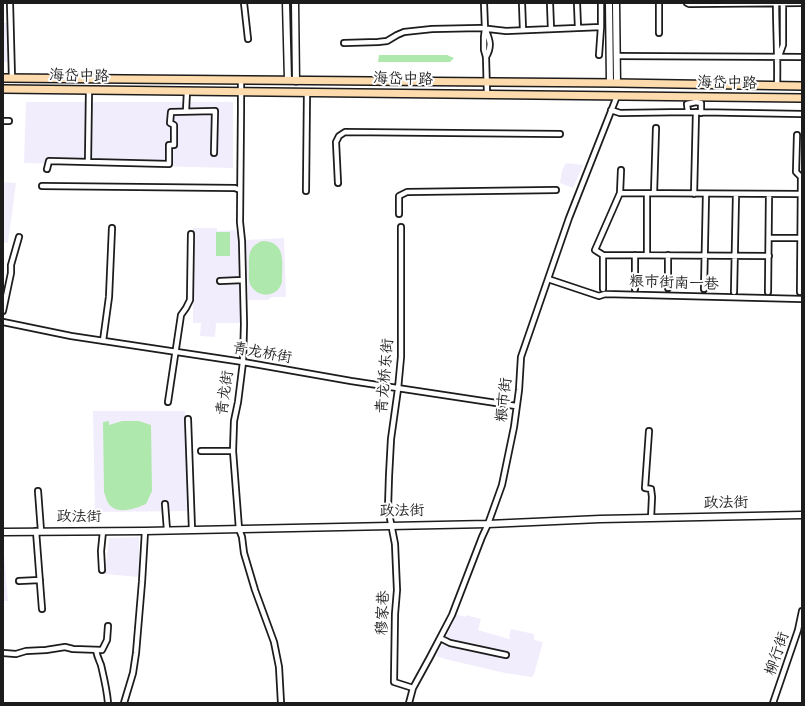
<!DOCTYPE html>
<meta charset="utf-8">
<style>
body{margin:0}
#map{position:relative;width:805px;height:706px;overflow:hidden;background:#fff;font-family:"Architects Daughter",sans-serif}
canvas{display:block}
.frame{position:absolute;inset:0;border:4px solid #1c1c1c;pointer-events:none}
</style>
<div id="map">
<canvas width="805" height="706"></canvas>
<div class="frame"></div>
</div>
<script>
const g = document.querySelector('canvas').getContext('2d');
g.lineJoin = 'round';
function paint(path, color) { g.fillStyle = color; g.fill(path, 'evenodd'); }
function trace(path, color, width, dash) { g.strokeStyle = color; g.lineWidth = width; g.lineCap = dash ? 'butt' : 'round'; g.setLineDash(dash || []); g.stroke(path); }
function label(font, color, halo, rows, align = 'center') {
  g.font = font + ' "Architects Daughter","LXGW WenKai TC",sans-serif'; g.lineWidth = 4; g.setLineDash([]); g.textBaseline = 'middle'; g.strokeStyle = halo; g.fillStyle = color; for (const [text, x, y, turn = 0] of rows) {
    g.save(); g.translate(x, y); g.rotate((+turn || 0) * Math.PI / 180); g.textAlign = isNaN(turn) ? turn : align; if (halo) g.strokeText(text, 0, 0); g.fillText(text, 0, 0); g.restore();
  }
}
paint(new Path2D(`
 M3 23H8V62H3Z
 M26 102H233V168L24 163Z
 M566 163 583 165 573 188 560 183 562 170Z
 M3 182 16 183 8 243 3 242Z
 M193 228H217V231L235 230 239 233 241 323H216L215 337 200 336 201 323H193Z
 M284 238 286 297H272L268 300H248L246 240Z
 M93 411H185L188 511 95 512Z
 M139 537V577L105 574 109 538Z
 M3 541 8 601H3Z
 M455 614 465 617 466 615 481 619 478 630 509 639 510 638 509 637 511 629 534 634V640L543 642 534 674 532 677 505 673 445 659 436 656 452 625Z`), '#f2edfc');
paint(new Path2D(`
 M379 55H447L454 58 450 62H378Z
 M216 232H230V256H216Z
 M262 241C287 241 282 264 282 282 278 297 259 299 251 286 248 281 249 275 249 270 249 257 247 247 262 241Z
 M109 421V425L122 421H139L151 425 152 491 146 504C137 508 121 514 112 507 107 504 106 497 104 492L103 422Z`), '#afe8ac');
const street = new Path2D(`
 M10 3 12 79
 M244 3 248 39
 M484 3 485 29 484 37V50L486 57 487 94
 M522 3 523 30
 M550 3 551 29
 M577 3 578 28
 M687 3 689 4 801 3
 M776 3C776 31 778 58 777 86
 M486 31C490 40 492 47 486 57
 M659 33V3
 M344 43 378 42 387 41 397 35 404 32 432 29 480 28 506 31 601 27
 M599 55 601 27V3
 M617 56 802 57
 M779 56 783 45V3
 M241 80V110L240 222 242 241 244 324 243 362 238 402 234 421 233 451 239 529 242 537 244 553 255 590 274 642 279 667 281 703
 M611 110 620 113 688 112 802 114
 M186 111 187 91
 M688 112 687 104 696 102 701 103V113
 M3 121H9
 M797 135 796 172 801 177 800 292
 M88 162 89 90
 M47 169 49 161 169 164V145H174V125L170 123 171 112 215 111 214 153
 M338 183 336 142 339 136 345 132 560 134
 M42 186 235 188 240 190
 M306 191 307 92
 M620 193 801 194
 M654 193 656 128
 M694 194 696 112
 M399 214V196L407 192 556 190
 M401 227V357L398 389 391 439 389 476 388 508 395 544 397 590 395 614 394 682 413 688
 M769 238H801
 M603 255 769 256
 M647 255V196
 M668 255V288
 M548 279 599 296 605 294 802 299
 M220 281 243 280
 M603 289V255L595 250 620 193 621 170
 M635 289V255
 M704 289 706 194
 M734 292 736 194
 M768 292 769 194
 M3 311 11 273V265L19 237
 M3 322 71 336 243 362 351 381 516 406
 M103 341 109 297 112 228
 M168 402 181 315 186 308 190 300 191 234
 M188 419 192 530
 M649 431 645 488 651 489 652 497 651 518
 M201 451H233
 M38 491 41 531
 M165 504 167 530
 M36 531 42 609
 M102 570 101 551 103 531
 M19 581 40 580
 M440 638 450 643 506 655
 M96 650C97 656 99 660 101 665 104 678 107 690 108 703
 M3 653 16 654 26 651 46 650 65 647 73 649 102 650 107 640 108 626
 M124 703 133 673 136 653 142 582 145 531
 M409 703 413 688 430 657 452 615 482 537 488 524 502 485 514 427 519 390 521 357 569 218 617 96
 M773 703 798 630 802 611`);
const secondary = new Path2D(`
 M286 3 288 80
 M295 3 296 81
 M609 3 610 83
 M616 3 617 83
 M3 532 145 531 488 524 600 519 802 515`);
const primary = new Path2D(`
 M3 78 617 83 802 86
 M3 89 802 98`);
trace(street, '#1c1c1c', 8);
trace(secondary, '#1c1c1c', 9);
trace(primary, '#1c1c1c', 10);
trace(street, '#fff', 4.5);
trace(secondary, '#fff', 6);
trace(primary, '#fddbac', 7);
label('15px', '#1c1c1c', '#fff', [
 ["海岱中路",79,77,1],
 ["海岱中路",403,80,1],
 ["海岱中路",727,84,1],
 ["粮市街南一巷",674,284,2],
 ["青龙桥街",262,354,10],
 ["青龙桥东街",386,376,-85],
 ["青龙街",226,393,-82],
 ["粮市街",505,400,-83],
 ["政法街",726,504,-1],
 ["政法街",402,512,-1],
 ["政法街",79,518],
 ["穆家巷",384,613,-88],
 ["柳行街",778,654,-71]
]);
</script>
